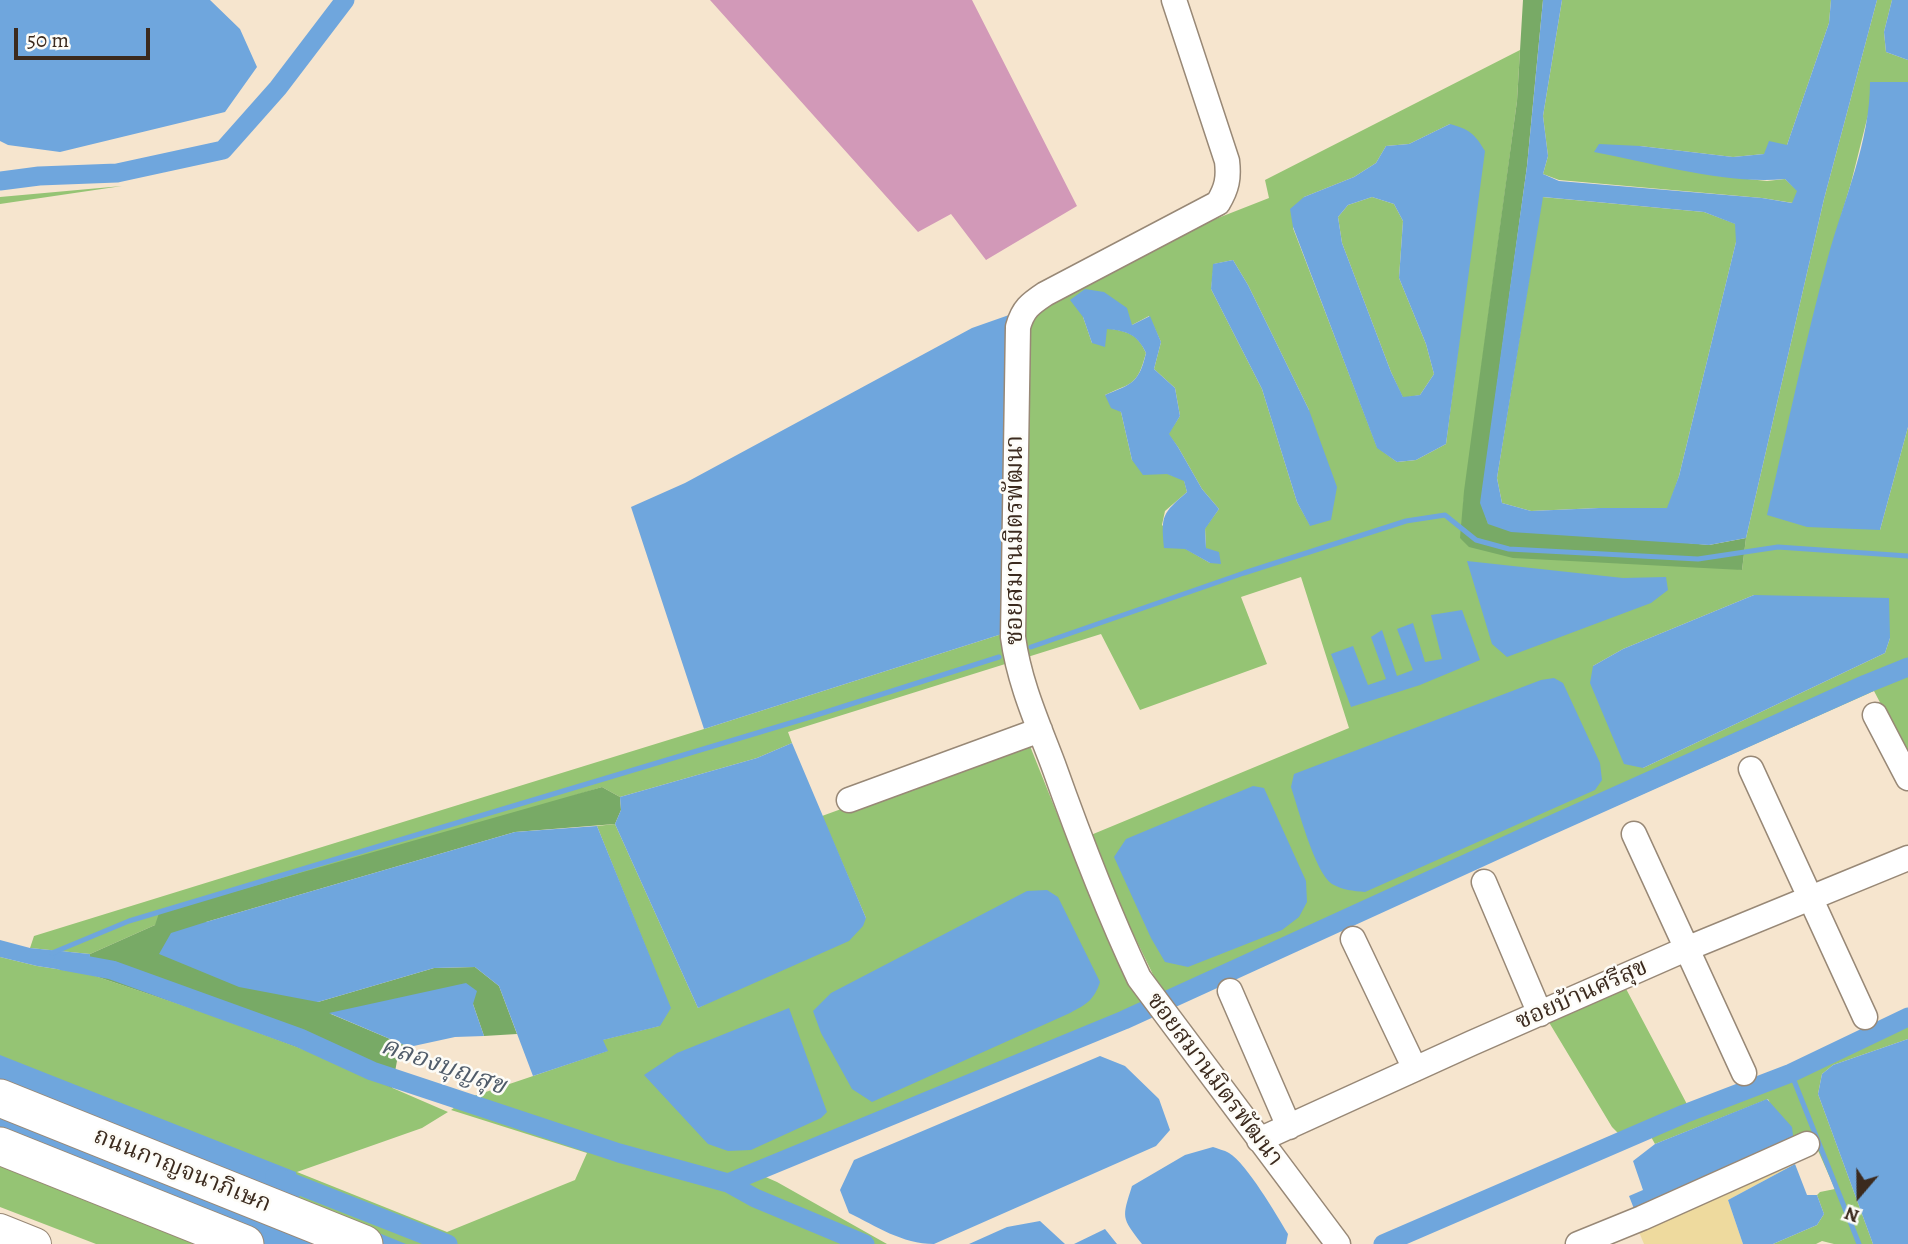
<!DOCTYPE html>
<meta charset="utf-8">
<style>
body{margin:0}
#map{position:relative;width:1908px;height:1244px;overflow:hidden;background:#f6e5ce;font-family:Alegreya,serif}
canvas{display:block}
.north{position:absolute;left:1824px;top:1160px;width:70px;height:70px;-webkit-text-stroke:5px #fdfcf7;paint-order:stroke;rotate:200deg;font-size:19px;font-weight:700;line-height:28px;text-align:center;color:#3b2a1e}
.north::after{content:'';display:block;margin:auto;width:24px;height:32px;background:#3b2a1e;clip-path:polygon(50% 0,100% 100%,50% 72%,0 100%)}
.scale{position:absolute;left:14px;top:28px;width:136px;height:32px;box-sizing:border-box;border:4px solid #3b2a1e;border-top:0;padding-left:9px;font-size:21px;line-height:24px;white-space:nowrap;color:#3b2a1e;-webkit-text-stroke:5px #fdfcf7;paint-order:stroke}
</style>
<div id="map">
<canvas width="1908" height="1244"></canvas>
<div class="north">N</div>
<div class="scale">50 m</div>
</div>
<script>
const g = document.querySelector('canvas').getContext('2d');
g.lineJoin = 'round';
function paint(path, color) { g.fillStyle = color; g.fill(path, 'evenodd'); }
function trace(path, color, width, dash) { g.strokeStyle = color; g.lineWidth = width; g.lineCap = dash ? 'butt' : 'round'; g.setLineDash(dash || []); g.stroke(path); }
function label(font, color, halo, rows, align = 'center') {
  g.font = font + ' Alegreya,"Noto Serif Thai",serif'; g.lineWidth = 5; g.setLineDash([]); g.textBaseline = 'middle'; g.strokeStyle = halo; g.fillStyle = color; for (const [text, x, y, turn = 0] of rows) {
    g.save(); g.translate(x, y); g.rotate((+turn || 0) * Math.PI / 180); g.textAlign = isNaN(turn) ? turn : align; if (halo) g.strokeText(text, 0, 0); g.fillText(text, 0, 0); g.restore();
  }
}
paint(new Path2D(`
 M1562 0H1831L1829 23 1787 145 1764 154 1733 157 1640 146 1595 151 1719 176 1767 181 1785 179 1798 191 1793 203 1762 198 1559 180 1543 174 1548 156 1543 116Z
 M1877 0H1892L1884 32 1886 52 1908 60V82H1870V107L1851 183 1829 256 1880 530 1908 427V756L1874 691 1180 1000 1160 989 1086 837 1349 728 1301 577 1241 597 1267 664 1140 710 1101 634 788 732 792 743 757 758 620 797 602 787 155 925 90 954 30 948 34 936 704 729 1005 633 1025 322 1040 307 1167 238 1269 198 1265 180 1520 50 1517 101 1463 506 1742 570 1746 538 1824 199ZM1450 124 1460 333 1446 444 1416 460 1397 462 1377 447 1293 228 1304 197 1354 177 1376 163 1386 146 1409 144ZM1233 260 1248 285 1309 410 1310 525 1297 502 1262 389 1211 289 1214 264ZM1149 316 1161 342 1154 369 1175 388 1180 416 1168 434 1178 447 1202 489 1219 509 1205 528 1206 548 1210 563 1186 549 1162 525 1165 511 1187 492 1184 480 1132 460 1121 412 1105 395C1133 382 1137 386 1146 353 1137 333 1128 332 1107 328L1092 343 1083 317 1132 325ZM1754 595 1890 638 1885 653 1643 768 1593 666 1623 649Z
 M122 186 0 204V197Z
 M1372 197 1394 204 1403 221 1399 278 1426 344 1434 374 1420 395 1403 398 1391 372 1342 243 1338 217 1348 205Z
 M1542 197 1704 212 1736 224V242L1679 476 1668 509 1599 508 1531 511 1502 503 1497 478Z
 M1028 741 1092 901 1151 1014 761 1175 777 1182 887 1244H96L0 1207V957L37 966 89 974 211 1015 307 1051 448 1112 422 1128 297 1172 447 1232 575 1180 587 1153 451 1110 468 1098 607 1051 602 1040 659 1026 670 1008 597 826 615 824 698 1008 866 918 822 816Z
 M1624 985 1689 1108 1908 1016V1039L1833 1065 1822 1074 1818 1094 1873 1244H1834L1822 1241 1816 1244H1773L1817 1225 1824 1214 1817 1195 1820 1192 1835 1189 1816 1146 1795 1157 1768 1099 1655 1144 1645 1126 1623 1138 1612 1127 1547 1019Z`), '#95c474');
paint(new Path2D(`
 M1523 0H1543L1527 166 1481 503 1488 524 1709 545 1746 538 1742 570 1513 558 1469 547 1460 538 1464 491 1517 101Z
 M602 787 620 797 621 810 615 824 515 832 206 922 318 1002 434 968 475 967 499 986 517 1034 484 1036 473 1004 331 1014 409 1047 399 1050 392 1088 307 1051 211 1015 89 974 90 954 155 925 159 913Z`), '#78aa66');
paint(new Path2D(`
 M1794 1144 1795 1164 1728 1200 1743 1244H1644L1639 1232Z`), '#eeda9e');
paint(new Path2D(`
 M0 0H210L240 29 257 67 225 112 60 152 8 145 0 141Z
 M1543 0H1562L1543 116 1548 156 1543 174 1559 181 1762 198 1792 203 1797 191 1785 179C1727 185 1653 163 1594 152L1599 144 1640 146 1733 157 1764 154 1769 141 1787 145 1829 23 1831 0H1877L1824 199 1746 538 1709 545 1511 532 1488 524 1480 503 1527 166ZM1543 197 1704 212 1735 224 1736 242 1679 476 1667 508H1599L1531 511 1502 503 1497 478Z
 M1892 0H1908V60L1886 52 1884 32Z
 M1870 82H1908V427L1880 530 1807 527 1767 515C1787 429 1805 342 1828 257 1844 199 1870 142 1870 82Z
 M1450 124C1469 129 1475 134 1485 151L1446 444 1416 460 1397 462 1377 448 1293 227 1290 209 1304 197 1354 177 1376 163 1386 146 1409 144ZM1372 197 1394 204 1403 221 1399 278 1426 344 1434 374 1420 395 1403 397 1391 372 1342 243 1338 217 1348 205Z
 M1233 260 1248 285 1309 410 1337 487 1331 520 1310 526 1297 502 1262 389 1211 289 1213 264Z
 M1085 289 1104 292 1127 308 1132 325 1150 316 1161 342 1154 369 1175 388 1180 416 1169 434 1178 447 1202 489 1219 509 1205 529 1206 548 1219 552 1221 564 1210 563 1185 549 1164 548C1161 515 1162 514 1187 492L1184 481 1167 474 1143 475 1132 460 1121 412 1111 408 1105 395C1132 384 1139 383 1146 353 1137 334 1127 331 1107 329L1105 347 1092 343 1083 317 1070 300Z
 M1009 315 1005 633 704 729 631 507 685 483 972 328Z
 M1467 561 1623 578 1666 577 1668 590 1651 603 1507 657 1492 644Z
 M1754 595 1889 598 1890 638 1885 653 1643 768 1624 764 1590 683 1593 666 1623 649Z
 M1462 610 1480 660 1420 685 1351 707 1331 654 1353 646 1368 685 1386 679 1371 637 1382 630 1397 676 1413 670 1397 629 1413 623 1425 662 1442 659 1431 615Z
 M1554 678 1563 683 1600 763 1602 780 1595 790 1365 892C1353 891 1343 890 1332 884 1315 873 1298 808 1291 787L1294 774 1541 680Z
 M792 743 866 918 863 926 849 941 698 1008 615 824 621 810 620 797 757 758Z
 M1253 786 1264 788 1306 881 1307 902 1299 917 1282 930 1188 967 1165 962 1151 938 1114 857 1126 839Z
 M597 826 671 1008 660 1026 603 1040 608 1051 533 1076 499 986 475 967 434 968 318 1002 239 987 159 954 171 933 206 922 515 832Z
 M1047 890 1058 897 1100 982C1094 1000 1087 1004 1070 1013L872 1102 852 1089 821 1033 813 1011 831 993 1027 891Z
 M0 940 30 948 90 954 89 974 37 966 0 957Z
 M466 983 477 991 473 1004 484 1036 455 1037 409 1047 329 1013Z
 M789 1008 827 1112 821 1118 751 1150 728 1151 708 1144 644 1075 677 1053Z
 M1908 1039V1244H1873L1818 1094 1822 1074 1833 1065Z
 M0 1055 296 1172 300 1201 406 1244H201L0 1165Z
 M1100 1056 1125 1066 1159 1099 1170 1130 1156 1146 934 1244C902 1244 876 1226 849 1213L840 1190 854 1160Z
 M1767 1099 1792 1127 1794 1144 1636 1214 1629 1196 1643 1190 1633 1161 1655 1144Z
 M1213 1147C1218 1149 1224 1150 1229 1153 1247 1164 1276 1214 1288 1234L1286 1244H1142C1121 1217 1122 1218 1132 1186L1185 1155Z
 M1795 1164 1807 1195H1817L1824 1214 1817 1225 1773 1244H1743L1728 1200Z
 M1040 1221 1065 1244H969L1007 1227Z
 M1105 1229 1117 1244H1074Z`), '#6fa6dd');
trace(new Path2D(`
 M1031 647 1244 573 1406 521 1445 515 1476 540 1509 549 1698 559 1778 547 1908 556
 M52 953 129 921 807 718 999 657
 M1791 1073 1859 1244`), '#6fa6dd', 5);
trace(new Path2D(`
 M0 181 39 176 117 173 223 150 278 88 345 0
 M63 961 112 970 300 1038 372 1071 619 1153 728 1183 755 1198 865 1244
 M275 1176 448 1244
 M728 1183 1124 1020 1538 831 1866 684 1908 667
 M1383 1244 1684 1114 1791 1073 1908 1017`), '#6fa6dd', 19);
paint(new Path2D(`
 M710 0H972L1077 206 986 260 951 214 918 232Z`), '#d299b8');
const minor = new Path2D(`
 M1174 0 1227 161C1229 178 1227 188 1218 203L1045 294C1030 304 1023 309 1018 327L1013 637C1019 682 1037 722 1053 764 1079 837 1106 908 1139 978L1338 1244
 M1875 715 1908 778
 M1751 769 1865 1017
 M849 800 1040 730
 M1634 834 1744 1073
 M1484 882 1540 1014
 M1353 939 1415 1069
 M1230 991 1289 1127
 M1259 1140 1472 1043 1686 949 1908 858
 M1578 1244 1642 1218 1807 1144`);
const major = new Path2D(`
 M0 1230 35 1244`);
const highway = new Path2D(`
 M0 1098 364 1244
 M0 1146 245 1244`);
trace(minor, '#988876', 27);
trace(major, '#988876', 34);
trace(highway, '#988876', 39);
trace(minor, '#fff', 24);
trace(major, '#fff', 32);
trace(highway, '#fff', 37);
label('24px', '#3b2a1e', '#fdfcf7', [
 ["ซอยสมานมิตรพัฒนา",1016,540,-90],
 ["ซอยบ้านศรีสุข",1582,995,-24],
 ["ซอยสมานมิตรพัฒนา",1214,1080,53],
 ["ถนนกาญจนาภิเษก",182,1171,22]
]);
label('italic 26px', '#505c6a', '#fdfcf7', [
 ["คลองบุญสุข",443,1067,19]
]);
</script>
